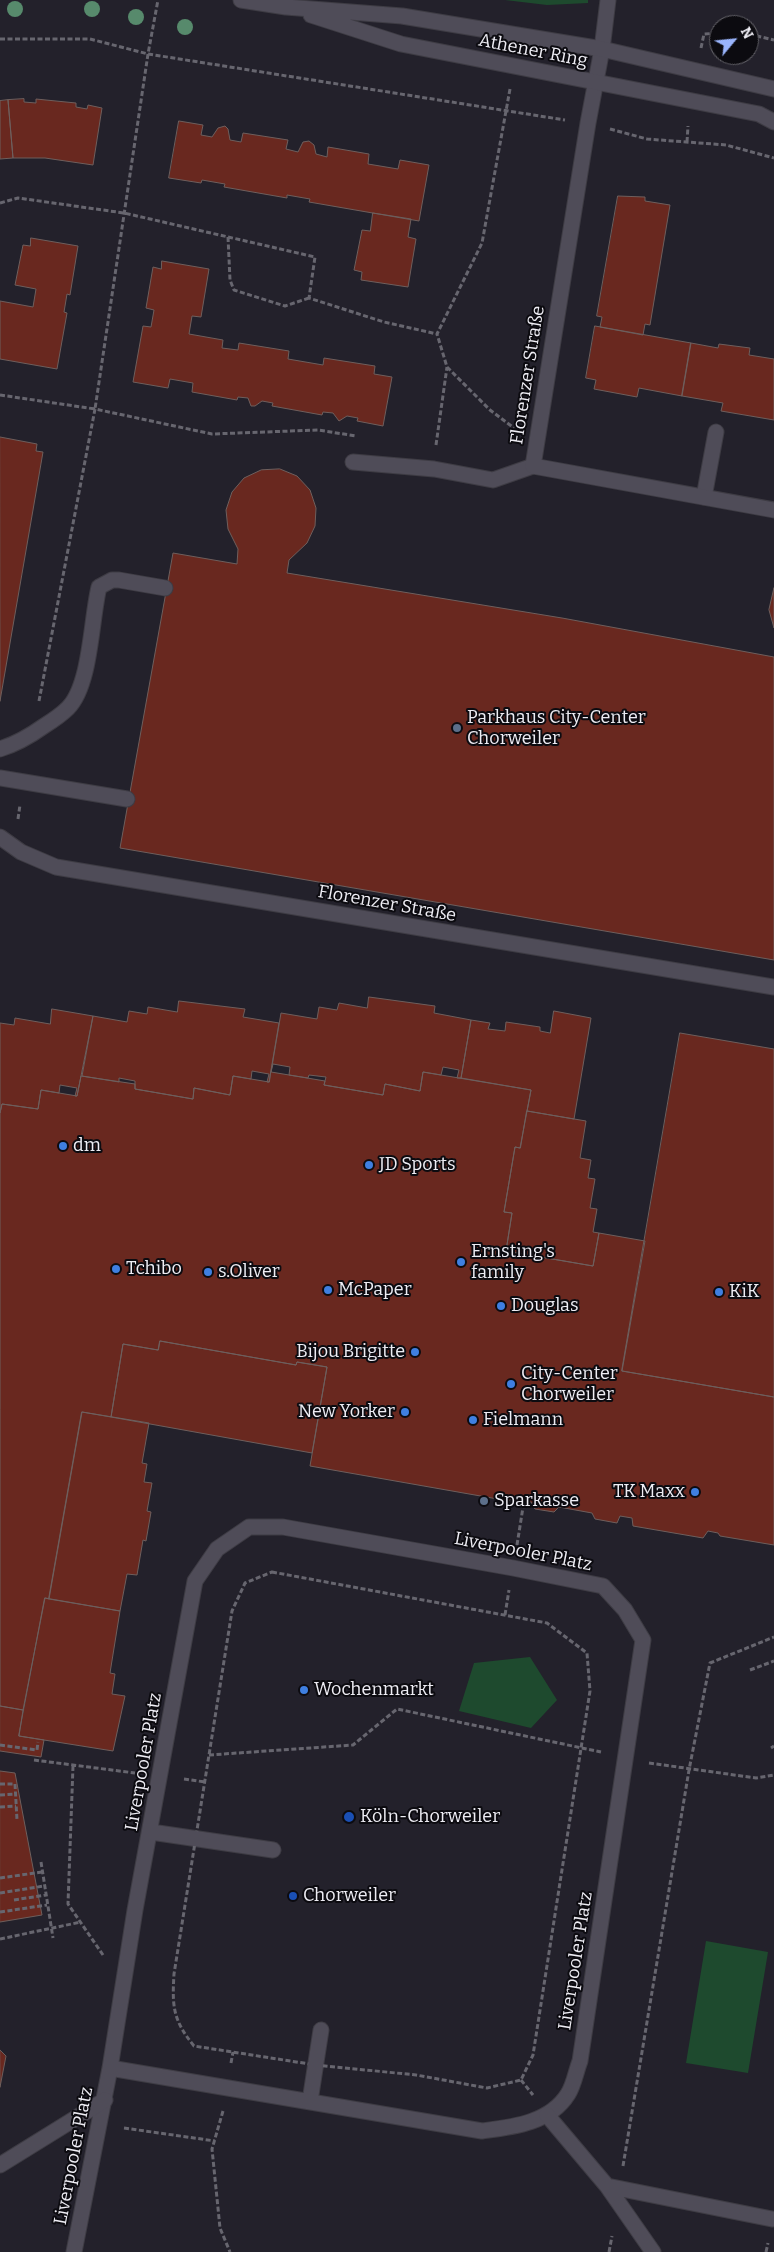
<!DOCTYPE html>
<meta charset="utf-8">
<style>
body{margin:0}
#map{position:relative;width:774px;height:2252px;overflow:hidden;background:#23212b;font-family:Bitter,serif}
canvas{display:block}
.north{position:absolute;left:709px;top:15px;width:50px;height:50px;box-sizing:border-box;background:#0c0b10;border:1px solid #66656b;border-radius:50%;rotate:62deg;font-size:14px;font-weight:700;line-height:20px;text-align:center;color:#eeedf4}
.north::after{content:'';display:block;margin:auto;width:18px;height:22px;background:#9ab5fd;clip-path:polygon(50% 0,100% 100%,50% 72%,0 100%)}
</style>
<div id="map">
<canvas width="774" height="2252"></canvas>
<div class="north">N</div>
</div>
<script>
const g = document.querySelector('canvas').getContext('2d');
g.lineJoin = 'round';
function paint(path, color) { g.fillStyle = color; g.fill(path, 'evenodd'); }
function trace(path, color, width, dash) { g.strokeStyle = color; g.lineWidth = width; g.lineCap = dash ? 'butt' : 'round'; g.setLineDash(dash || []); g.stroke(path); }
function label(font, color, halo, rows, align = 'center') {
  g.font = font + ' Bitter,serif'; g.lineWidth = 4; g.setLineDash([]); g.textBaseline = 'middle'; g.strokeStyle = halo; g.fillStyle = color; for (const [text, x, y, turn = 0] of rows) {
    g.save(); g.translate(x, y); g.rotate((+turn || 0) * Math.PI / 180); g.textAlign = isNaN(turn) ? turn : align; if (halo) g.strokeText(text, 0, 0); g.fillText(text, 0, 0); g.restore();
  }
}
paint(new Path2D(`
 M505 0H588V3L547 5Z
 M530 1657 557 1700 531 1728 459 1711 474 1663Z
 M706 1941 768 1952 748 2073 686 2063Z`), '#1e4a2e');
const building = new Path2D(`
 M24 99V102L36 103V99L76 103V107L87 109 88 105 102 108 93 165 45 158H13L8 100Z
 M8 100 13 158 0 159V101Z
 M179 121 203 125 201 135 212 137 218 128 225 126 228 129 230 140 241 142 243 133 288 140 286 149 298 152 303 142 309 141 314 145 316 154 327 157 328 147 369 154 368 164 398 169 400 160 429 165 419 221 309 202 310 199 287 195V198L224 187 225 184 202 180 201 183 169 178Z
 M618 196 645 197V201L670 205 650 325 645 324 643 335 600 327 602 317 597 316Z
 M373 213 411 219 408 237 416 239 408 287 361 280 362 272 354 270 362 230 370 231Z
 M31 238 78 246 70 295 67 294 64 312 67 313 57 369 0 359V301L33 307 36 289 15 285 23 245 30 246Z
 M162 261 209 269 201 317 192 316 189 334 223 340 222 348 238 350 239 343 289 351 288 359 323 365 324 358 375 366 374 374 392 377 383 426 357 421 358 418 347 416 339 421 333 413 323 412 322 415 272 406 273 403 262 401 255 406H251L248 398 238 397 237 400 192 392 193 383 170 379 168 388 133 382 143 326 151 327 154 310 146 308 153 267 161 269Z
 M595 326 691 343 682 396 639 388 637 397 594 389 596 380 586 378Z
 M691 343 718 348 719 344 750 348 749 355 774 359V420L721 411 723 403 682 396Z
 M0 437 37 444 36 451 43 452 0 701Z
 M280 469 297 476 310 490 316 508 315 526 307 543 289 560 287 573 562 618 774 657V960L120 848 173 553 237 564 238 549 228 529 226 510 232 492 244 478 261 470Z
 M774 588V628L769 610Z
 M369 997 435 1006 434 1013 471 1020 461 1078H457L459 1070 443 1067 441 1075 423 1072 420 1091 385 1084 383 1095 324 1085 326 1077 309 1075 308 1078 289 1075 290 1067 273 1064 271 1072 281 1013 317 1019 319 1007 337 1010 339 1003 367 1008Z
 M179 1001 245 1009 243 1017 279 1023 269 1082H267L269 1074 252 1071 251 1079 233 1076 230 1095 194 1088 193 1099 135 1089V1081L119 1078V1082L82 1076 93 1016 127 1022 129 1011 147 1014 148 1007 177 1012Z
 M52 1009 93 1016 77 1096H75L77 1088 60 1085 59 1093 41 1090 38 1109 2 1104 0 1113V1023L14 1025 15 1018 50 1024Z
 M554 1011 591 1018 574 1119 527 1111 531 1090 461 1078 471 1020 490 1023 488 1029 505 1031 506 1022 540 1027V1031L550 1033Z
 M680 1033 774 1049V1397L622 1371Z
 M271 1072 325 1081 324 1085 383 1095 385 1084 420 1091 423 1072 531 1090 520 1148 515 1147 504 1212 512 1213 506 1251 593 1266 599 1233 645 1241 622 1371 774 1397V1545L720 1536 718 1533 708 1531 703 1538 633 1526 632 1518 620 1516 617 1523 595 1519 592 1513 559 1507 554 1512 535 1509 531 1502 512 1498 509 1501 310 1466 327 1367 297 1362 296 1365 160 1341 158 1350 123 1344 111 1417 82 1412 49 1599 45 1598 23 1710 0 1706V1113L2 1104 38 1109 41 1090 77 1096 81 1076 135 1084V1089L193 1099 194 1088 230 1095 233 1076 269 1082Z
 M527 1111 586 1121 580 1158 591 1160 588 1178 595 1179 590 1208 597 1209 593 1232 599 1233 593 1266 506 1251 512 1213 504 1212 515 1147 520 1148Z
 M160 1341 296 1365 297 1362 327 1367 312 1453 111 1417 123 1344 158 1350Z
 M82 1412 149 1423 142 1463 147 1464 144 1482 152 1483 147 1511 151 1512 146 1541 143 1540 137 1575 127 1574 120 1611 49 1599Z
 M45 1598 120 1611 110 1673 115 1674 112 1694 125 1696 113 1751 19 1736Z
 M0 1706 23 1710 19 1736 44 1740 41 1757 0 1751Z
 M0 1771 15 1773 42 1915 0 1922Z
 M0 2050 6 2056 0 2087Z`);
paint(building, '#69281f');
trace(building, '#6e5f5d', 1);
const lane = new Path2D(`
 M353 462 434 469 493 480 533 466
 M704 497 716 432
 M0 749C16 744 30 736 44 726 52 721 61 715 68 708 91 685 91 619 99 587L112 580H119L165 588
 M0 778 127 799
 M151 1832 273 1850
 M310 2101 321 2030
 M74 2252 110 2068 135 1910 195 1581 217 1549 249 1527H283L513 1568 603 1586 625 1610 643 1640 580 2061C576 2071 574 2085 568 2094 550 2123 513 2127 482 2131L110 2068`);
const street = new Path2D(`
 M608 0 602 49 588 123 533 466 774 510
 M0 837 21 852 56 867 774 987
 M547 2115 607 2186 653 2252
 M0 2165 105 2100
 M607 2186 772 2219`);
const secondary = new Path2D(`
 M241 0 286 7 402 16 602 49 774 89
 M311 15 401 44 759 114 774 122`);
trace(lane, '#3e3c44', 17);
trace(street, '#3e3c44', 17);
trace(secondary, '#3e3c44', 17);
trace(new Path2D(`
 M749 34 774 40
 M0 39H90L148 54 565 120
 M701 48 704 34 719 33
 M510 89 482 243 437 334 447 367 490 410 514 428
 M610 129 647 139 726 145 774 158
 M687 142 688 126
 M0 203 18 198 124 213 315 257 309 298 384 322 437 334
 M228 237 230 280 234 290 285 306 309 298
 M0 395 95 409 148 54 158 0
 M436 445 447 367
 M39 701 95 409 212 434 318 430 356 436
 M18 819 20 805
 M517 1545 524 1501
 M272 1572 547 1623 587 1653 590 1691 533 2055 521 2080 487 2088 416 2075 316 2065 194 2046C173 2020 172 2007 174 1974L232 1611 245 1583Z
 M505 1615 509 1590
 M750 1670 774 1661
 M0 1745 37 1750 38 1742
 M771 1748 774 1746
 M209 1755 353 1745 397 1709 601 1752
 M34 1760 135 1773
 M649 1763 756 1778 774 1775
 M73 1766 68 1904 103 1955
 M184 1779 205 1782
 M0 1784H15L17 1820
 M0 1795 15 1794
 M0 1807 16 1806
 M41 1862 53 1938
 M0 1878 42 1872
 M0 1893 44 1886
 M14 1900 46 1895
 M0 1912 47 1905
 M0 1939 81 1922
 M231 2063 233 2052
 M521 2080 533 2095
 M223 2111 212 2149 220 2228 230 2252
 M124 2128 215 2141
 M623 2166 689 1770 710 1663 774 1637
 M609 2252 612 2236
 M766 2252 768 2243`), '#67666f', 3, [5, 2.5]);
trace(lane, '#4f4c58', 15);
trace(street, '#4f4c58', 15);
trace(secondary, '#4f4c58', 15);
g.fillStyle = '#578a6c';
for (const [x, y] of [
 [15,9],
 [92,9],
 [136,17],
 [185,27]
]) { g.beginPath(); g.arc(x, y, 8, 0, 2 * Math.PI); g.fill(); }
for (const [x, y, r, color] of [
 [457,728,5,"#5c6f8a"],
 [63,1146,5,"#3f7fe0"],
 [369,1165,5,"#3f7fe0"],
 [461,1262,5,"#3f7fe0"],
 [116,1269,5,"#3f7fe0"],
 [208,1272,5,"#3f7fe0"],
 [328,1290,5,"#3f7fe0"],
 [719,1292,5,"#3f7fe0"],
 [501,1306,5,"#3f7fe0"],
 [415,1352,5,"#3f7fe0"],
 [511,1384,5,"#3f7fe0"],
 [405,1412,5,"#3f7fe0"],
 [473,1420,5,"#3f7fe0"],
 [695,1492,5,"#3f7fe0"],
 [484,1501,5,"#5c6f8a"],
 [304,1690,5,"#3f7fe0"],
 [349,1817,6,"#1a4fb4"],
 [293,1896,5,"#1a4fb4"]
]) { const dot = new Path2D(); dot.arc(x, y, r, 0, 2 * Math.PI); g.fillStyle = color; g.fill(dot); trace(dot, '#0c0b10', 2); }
label('18px', '#eeedf4', '#0c0b10', [
 ["Athener Ring",533,51,11],
 ["Florenzer Straße",528,375,-81],
 ["Florenzer Straße",387,904,10],
 ["Liverpooler Platz",523,1552,11],
 ["Liverpooler Platz",144,1762,-80],
 ["Liverpooler Platz",576,1961,-81],
 ["Liverpooler Platz",74,2156,-79]
]);
label('18px', '#eeedf4', '#0c0b10', [
 ["Parkhaus City-Center",467,718],
 ["Chorweiler",467,739],
 ["dm",73,1146],
 ["JD Sports",379,1165],
 ["Ernsting's",471,1252],
 ["family",471,1273],
 ["Tchibo",126,1269],
 ["s.Oliver",218,1272],
 ["McPaper",338,1290],
 ["KiK",729,1292],
 ["Douglas",511,1306],
 ["Bijou Brigitte",405,1352,"right"],
 ["City-Center",521,1374],
 ["Chorweiler",521,1395],
 ["New Yorker",395,1412,"right"],
 ["Fielmann",483,1420],
 ["TK Maxx",685,1492,"right"],
 ["Sparkasse",494,1501],
 ["Wochenmarkt",314,1690],
 ["Köln-Chorweiler",360,1817],
 ["Chorweiler",303,1896]
], 'left');
</script>
